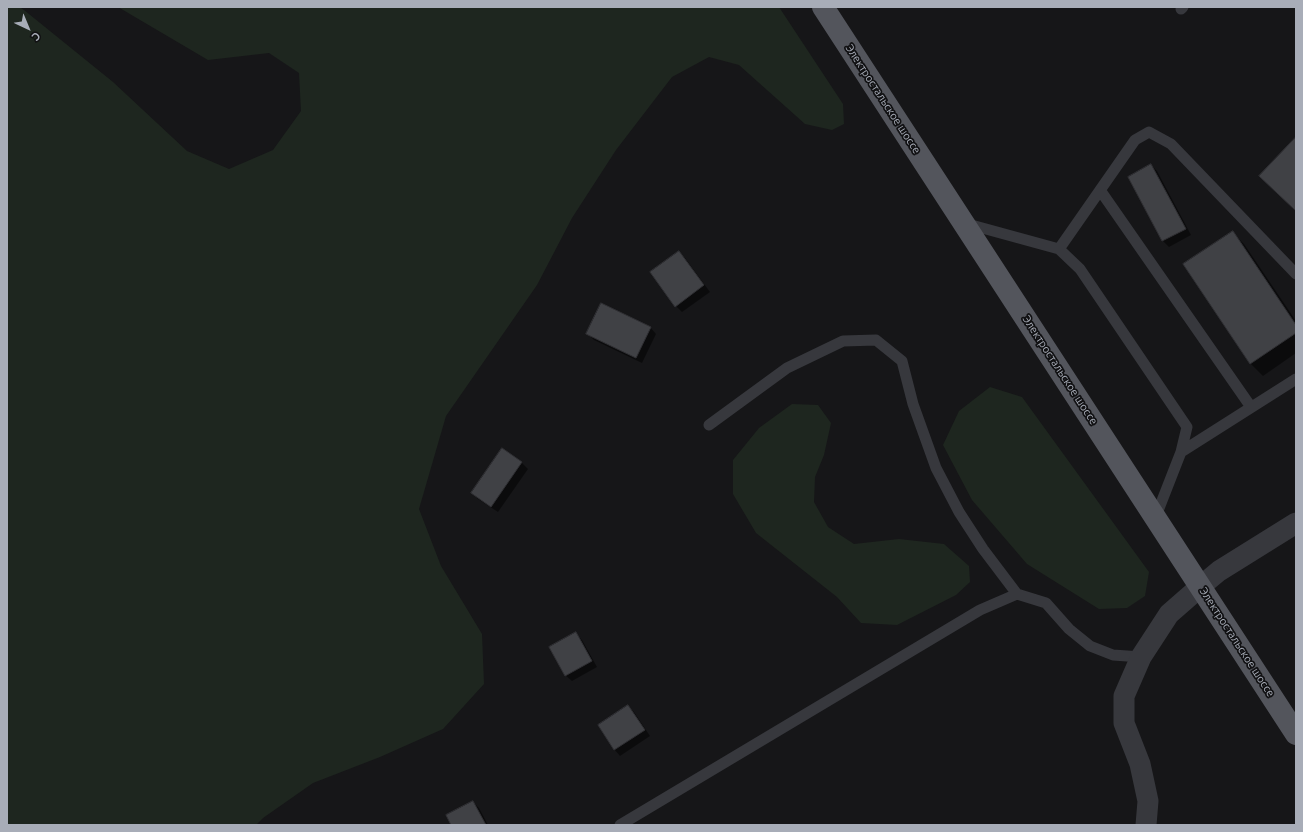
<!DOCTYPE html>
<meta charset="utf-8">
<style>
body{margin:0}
#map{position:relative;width:1303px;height:832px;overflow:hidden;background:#161618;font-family:Ubuntu,sans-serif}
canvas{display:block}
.frame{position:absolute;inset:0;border:8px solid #a8adb8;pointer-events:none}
.north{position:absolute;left:8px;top:8px;width:40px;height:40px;-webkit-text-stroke:3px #111113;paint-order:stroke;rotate:136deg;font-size:11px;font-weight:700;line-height:16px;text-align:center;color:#a8adb8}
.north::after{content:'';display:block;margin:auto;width:14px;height:18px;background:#a8adb8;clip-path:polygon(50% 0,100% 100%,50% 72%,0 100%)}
</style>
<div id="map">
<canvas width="1303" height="832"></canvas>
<div class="frame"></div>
<div class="north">С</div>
</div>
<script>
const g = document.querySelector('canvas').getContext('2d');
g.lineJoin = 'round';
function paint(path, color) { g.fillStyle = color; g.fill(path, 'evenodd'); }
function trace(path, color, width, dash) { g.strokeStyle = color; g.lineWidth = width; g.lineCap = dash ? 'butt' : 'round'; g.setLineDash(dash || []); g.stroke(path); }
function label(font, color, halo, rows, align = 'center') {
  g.font = font + ' Ubuntu,sans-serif'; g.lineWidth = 3.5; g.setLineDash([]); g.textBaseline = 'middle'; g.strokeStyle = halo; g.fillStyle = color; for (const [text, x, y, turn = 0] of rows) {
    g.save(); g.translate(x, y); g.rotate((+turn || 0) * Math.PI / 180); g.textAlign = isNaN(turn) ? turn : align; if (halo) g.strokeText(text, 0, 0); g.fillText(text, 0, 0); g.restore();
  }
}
paint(new Path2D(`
 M7 7H19L24 10 113 82 187 151 229 169 273 150 301 111 299 73 269 53 208 60 118 7H779L843 104 844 124 832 130 805 124 739 65 709 57 672 77 616 150 572 218 537 285 446 416 419 509 441 566 482 634 484 684 443 729 380 757 313 783 263 818 256 825H7Z
 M990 387 1022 397 1149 572 1145 596 1127 608 1099 609 1027 564 972 500 943 445 959 411Z
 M792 404 818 405 831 423 824 455 815 477 814 502 828 527 854 544 899 539 944 544 969 566 970 582 956 595 897 625 861 623 837 597 756 533 733 494V460L759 428Z`), '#1e261f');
paint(new Path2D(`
 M1151 165 1157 171 1191 235 1169 247 1163 241 1129 177Z
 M1232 232 1244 244 1296 321V353L1263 376 1251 364 1185 265Z
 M679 252 685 258 710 292 682 312 676 306Z
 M650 327 656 334 642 363 594 340 588 334Z
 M502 450 522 463 528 469 498 512 478 499 472 492Z
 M576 634 582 640 597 667 572 681 565 675Z
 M628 706 634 712 650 736 620 756 614 749Z
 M473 802 479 808 488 825H452Z`), '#0007');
const building = new Path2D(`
 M1296 137V211L1259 176Z
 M1151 164 1186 229 1162 241 1128 177Z
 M1233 231 1296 325V333L1250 364 1183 264Z
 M679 251 704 285 675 307 650 272Z
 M601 303 651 327 636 358 586 334Z
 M502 448 522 462 491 507 471 493Z
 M576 632 592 661 565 676 549 647Z
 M628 705 645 730 614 750 598 725Z
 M473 801 486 825H451L446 815Z`);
paint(building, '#404145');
trace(building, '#303034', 1);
trace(new Path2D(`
 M1181 9 1183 7
 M1100 190 1251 407
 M964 223 1059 249 1080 269 1187 427 1181 452 1156 516
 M1059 249 1135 140 1149 132 1171 144 1296 274
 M709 425 787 368 843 341 876 340 902 361 913 404 936 468 959 512 983 549 1017 594
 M1181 452 1296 379
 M620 825 980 610 1017 594 1046 603 1069 629 1090 646 1113 655 1141 657`), '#37383d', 11);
trace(new Path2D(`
 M1146 825 1148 801 1140 764 1124 723V696L1141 657 1169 614 1201 586 1219 571 1296 523`), '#37383d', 21);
trace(new Path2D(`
 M823 7 1296 734`), '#53555c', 22);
label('11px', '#a8adb8', '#111113', [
 ["Электростальское шоссе",883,99,57],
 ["Электростальское шоссе",1060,370,57],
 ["Электростальское шоссе",1237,642,57]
]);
</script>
